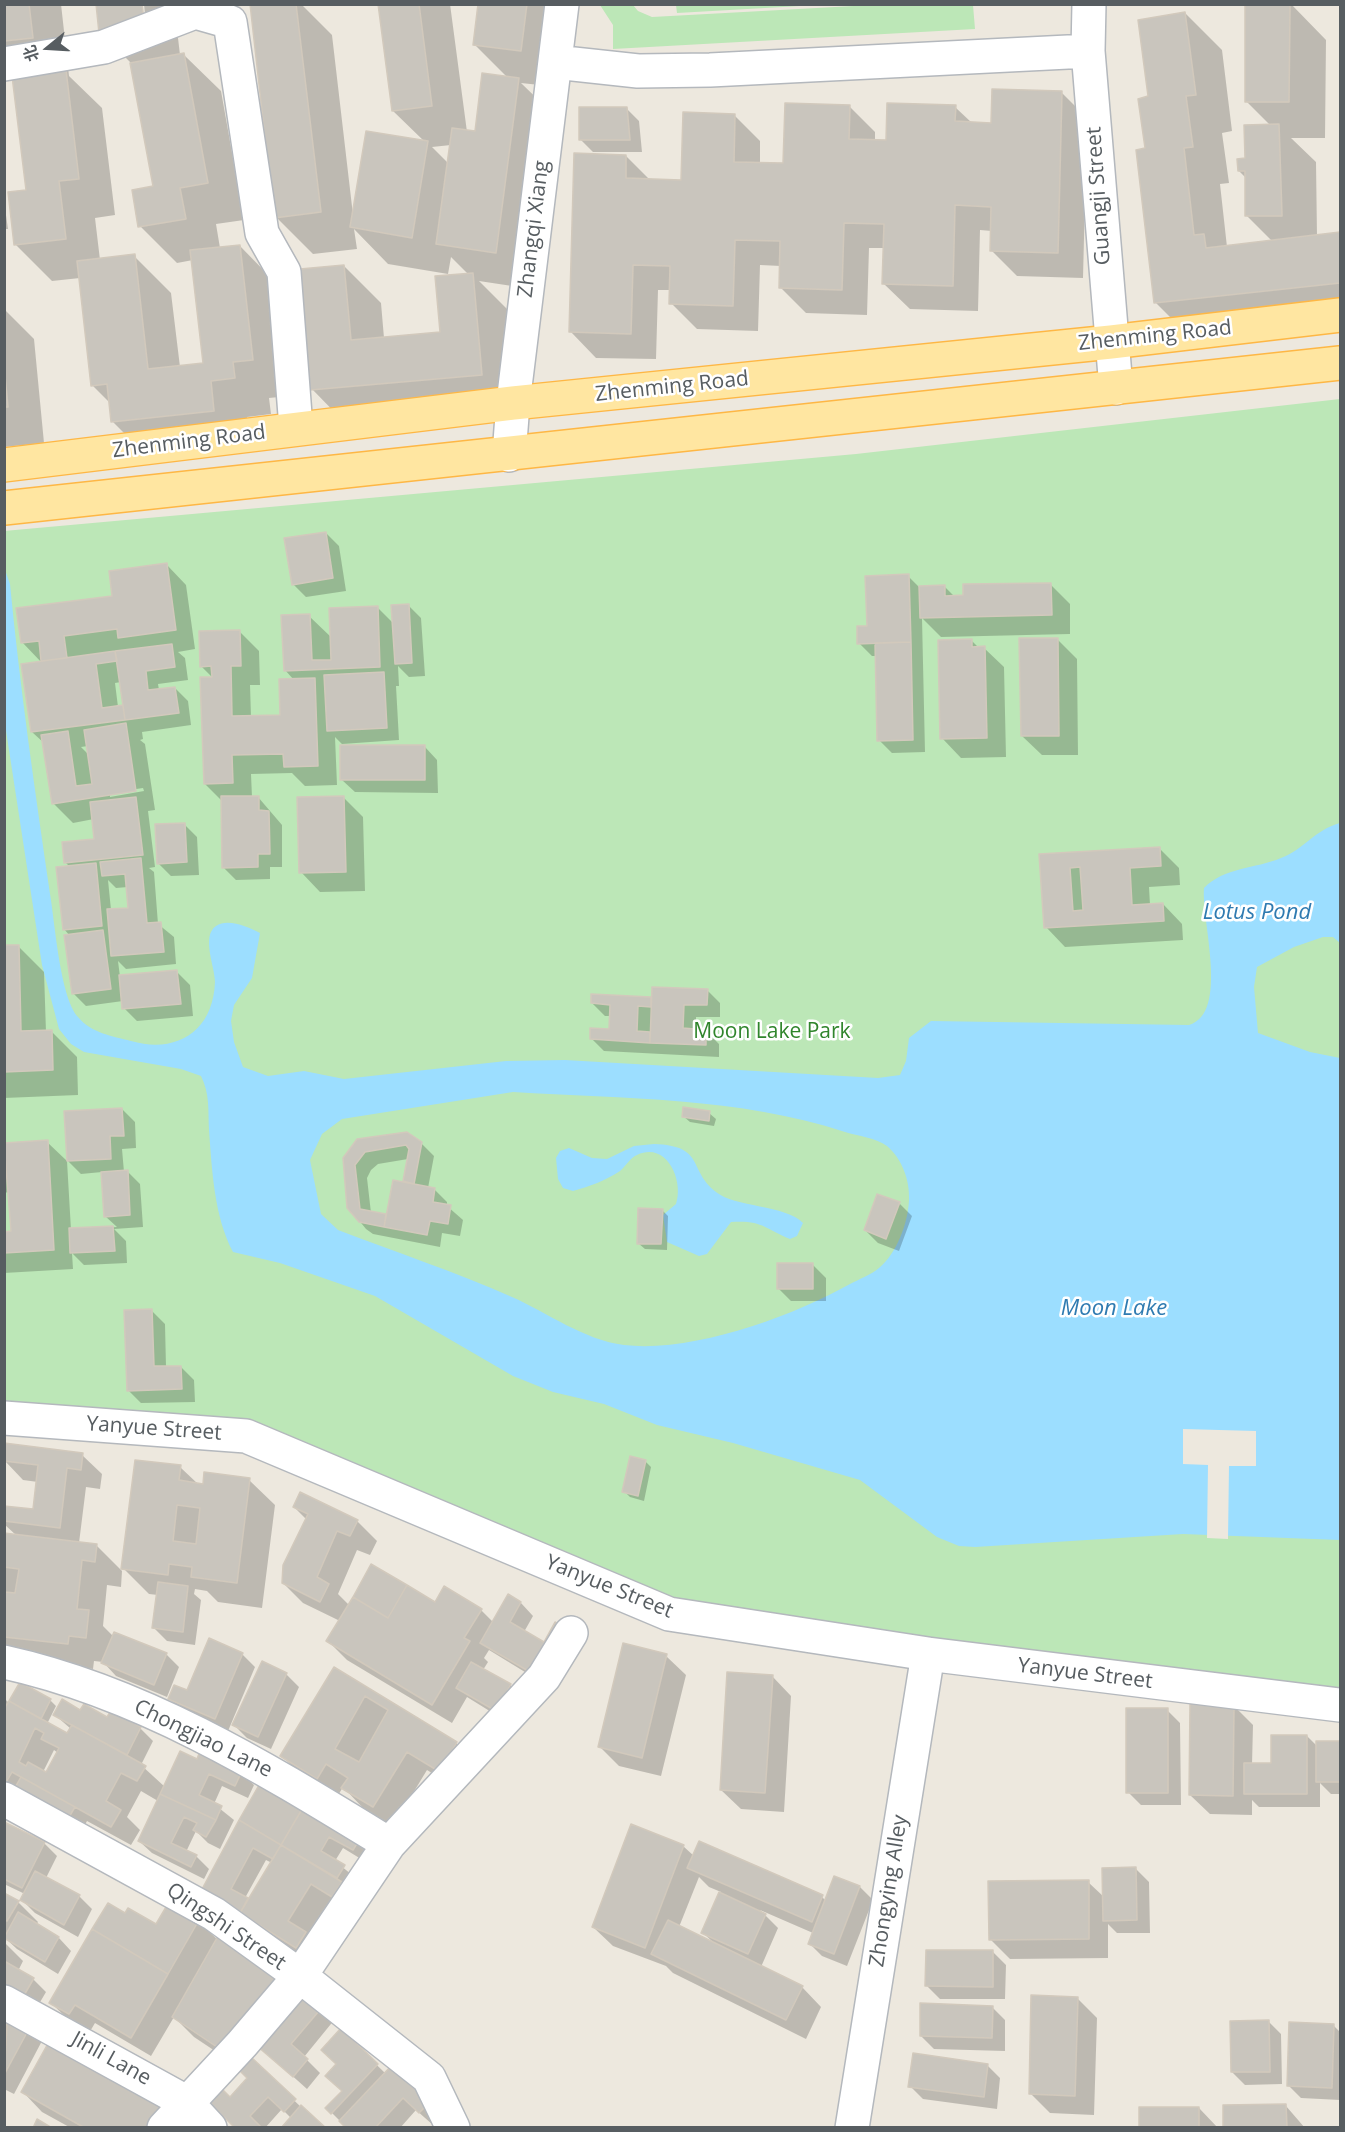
<!DOCTYPE html>
<meta charset="utf-8">
<style>
body{margin:0}
#map{position:relative;width:1345px;height:2132px;overflow:hidden;background:#ede8de;font-family:"Open Sans","Noto Sans SC",sans-serif}
canvas{display:block}
.frame{position:absolute;inset:0;border:6px solid #575d61;pointer-events:none}
.north{position:absolute;left:18px;top:18px;width:60px;height:60px;-webkit-text-stroke:4px #fff;paint-order:stroke;rotate:252deg;font-size:16px;font-weight:700;line-height:24px;text-align:center;color:#575d61}
.north::after{content:'';display:block;margin:auto;width:21px;height:27px;background:#575d61;clip-path:polygon(50% 0,100% 100%,50% 72%,0 100%)}
</style>
<div id="map">
<canvas width="1345" height="2132"></canvas>
<div class="frame"></div>
<div class="north">北</div>
</div>
<script>
const g = document.querySelector('canvas').getContext('2d');
g.lineJoin = 'round';
function paint(path, color) { g.fillStyle = color; g.fill(path, 'evenodd'); }
function trace(path, color, width, dash) { g.strokeStyle = color; g.lineWidth = width; g.lineCap = dash ? 'butt' : 'round'; g.setLineDash(dash || []); g.stroke(path); }
function label(font, color, halo, rows, align = 'center') {
  g.font = font + ' "Open Sans",sans-serif'; g.lineWidth = 5; g.setLineDash([]); g.textBaseline = 'middle'; g.strokeStyle = halo; g.fillStyle = color; for (const [text, x, y, turn = 0] of rows) {
    g.save(); g.translate(x, y); g.rotate((+turn || 0) * Math.PI / 180); g.textAlign = isNaN(turn) ? turn : align; if (halo) g.strokeText(text, 0, 0); g.fillText(text, 0, 0); g.restore();
  }
}
paint(new Path2D(`
 M890 4 973 5 975 29 613 49V25L600 5H633L638 11 652 17Z
 M676 5V4L818 5 677 13Z
 M1340 399V1690L670 1605 248 1431 5 1408 4 531 856 454Z`), '#bce7b7');
paint(new Path2D(`
 M4 567 10 584C20 688 35 791 50 894 55 923 60 997 78 1017 91 1033 112 1036 131 1041 176 1054 213 1032 215 982 215 967 201 936 216 926 228 918 248 927 260 933L252 978 234 1005 231 1021 234 1042 243 1067 268 1076 304 1071 344 1079 506 1061 565 1060 878 1078 900 1075 906 1061 909 1038 931 1021 1189 1025C1230 1013 1201 920 1204 888 1224 867 1255 869 1281 858 1305 849 1314 830 1340 823V943L1333 937H1323L1294 947 1257 967 1254 987 1258 1033 1310 1052 1340 1058V1540L1183 1534 975 1547 959 1546 937 1537 860 1480 733 1443 657 1425 604 1404 553 1392 513 1376 375 1296 280 1263 233 1252C214 1216 212 1170 209 1130 208 1110 210 1094 201 1076L181 1069 84 1052 71 1044 59 1029 42 965 5 724ZM513 1092C624 1099 739 1097 845 1132 858 1136 876 1138 887 1146 902 1159 910 1180 909 1200 908 1223 897 1253 879 1268 871 1275 859 1279 850 1284 791 1317 692 1353 624 1345 584 1340 548 1313 512 1297 455 1272 396 1252 338 1230L321 1214 310 1160 322 1134 342 1119Z
 M654 1144C706 1146 687 1169 716 1192 734 1207 786 1205 803 1223L797 1236 790 1239C764 1228 762 1220 731 1222L707 1254 699 1256 667 1242 663 1215 676 1204C684 1181 667 1141 637 1155 630 1158 626 1166 620 1171 607 1180 588 1187 573 1191L563 1188 558 1179 556 1158 560 1151 569 1148 592 1158 607 1159 634 1146Z`), '#9cdeff');
paint(new Path2D(`
 M1183 1429 1256 1431V1466H1229L1228 1539 1207 1538 1208 1465 1183 1464Z`), '#ede8de');
paint(new Path2D(`
 M4 4H61L69 76 102 108 115 215 95 218 100 260 134 256 171 293 180 367 205 365 193 260 177 263 140 226 154 187 132 64 100 32 147 35 144 4H174L180 55H184L221 91 244 220 216 224 220 248 240 246 276 283 289 396 269 398 271 414 247 417 250 447 149 458 112 421 110 403 92 385 80 278 52 281 16 245 28 191 14 80 4 79Z
 M251 4H301L332 35 353 215 425 142 393 111 379 4H450L467 132 476 133 508 78 475 45 479 4H567L558 87 521 83 555 116 532 289 479 281 510 312 518 412 348 426 312 389 344 266 381 303 384 338 441 334 469 275 451 257 448 274 388 264 354 229 357 249 313 254 276 217ZM451 145 449 164 432 147Z
 M1247 4H1291L1326 40 1325 138H1291L1316 162 1317 236 1340 233V323L1192 339 1155 302 1147 149 1150 97 1185 13 1222 50 1232 131 1222 133 1229 183 1220 184 1227 247 1273 242 1247 216 1246 178 1239 171 1271 126 1246 101Z
 M1061 92 1087 118 1083 278 1017 276 991 250 992 231 980 230 978 311 910 309 884 284 885 248H869L867 315 806 313 780 287 781 266 760 265 758 331 697 329 671 303V290H658L656 359 596 358 571 332 626 156 650 180 682 181 735 116 760 141V164L785 165 850 107 875 132V141L887 142 955 107 972 123 993 124Z
 M626 108 639 121 642 152H593L580 139Z
 M4 201 8 229H4Z
 M4 309 34 339 44 443 4 447Z
 M326 533 339 546 346 591 306 597 293 584Z
 M167 565 186 585 195 649 178 652 185 658 188 680 158 684 159 690 175 688 188 701 191 725 142 732 143 739 140 740 145 744 155 810 148 811 155 867 149 868 154 872 158 924 174 937 176 964 126 969 118 961 120 977 177 972 190 985 193 1016 137 1021 124 1008 123 1001 86 1006 73 993 70 936 64 929 70 867 66 863 96 840 94 819 73 823 53 803 44 743 32 732 42 663 22 642 114 597ZM121 682 124 706 118 707 115 683ZM88 746 90 756 81 747ZM143 788 144 791 110 797V793ZM108 880 116 888 128 887 130 909 111 910Z
 M908 576 919 587H945L955 597 1050 584 1070 604V634L941 637 922 618 925 752 892 753 879 740 877 656H872L859 643Z
 M408 605 421 618 425 676 409 677 398 666 399 686H396L399 740 342 744 335 737 337 785 305 786 292 773 251 774 252 797H258L282 825V867H270V879L236 880 223 867 222 801 205 784 214 679 201 666 239 631 259 651 260 685H250L251 717H281L294 680 285 670 309 616 332 638 377 607 394 624Z
 M1057 639 1077 659 1078 755H1042L1022 736Z
 M971 640 979 648H984L1004 667 1006 757 961 758 942 738Z
 M425 747 437 760 438 793 355 792 342 780Z
 M344 798 363 817 365 891 320 892 301 872Z
 M184 824 197 837 199 875 171 876 158 863Z
 M1159 848 1179 868 1180 885 1149 887 1150 905 1163 904 1182 924 1183 940 1065 947 1046 927 1041 855Z
 M18 946 44 972 46 1032 51 1031 77 1057 78 1095 4 1098V947Z
 M707 990 720 1003V1017H696V1031H706L719 1044V1057L604 1051 591 1038 610 1030 611 1016H605L592 1003 593 995 653 998Z
 M122 1109 135 1122 136 1148 122 1149 124 1172 127 1171 140 1184 143 1227 114 1229 126 1241 127 1263 84 1265 72 1253 73 1269 4 1273V1233H12L9 1192 4 1193V1144L47 1142 67 1161 71 1230 117 1227 105 1216 102 1172 81 1174 68 1161Z
 M709 1113 716 1119 714 1126 690 1122 683 1116Z
 M358 1140 421 1143 434 1156 428 1188 434 1189 447 1202V1206L463 1220 460 1236 442 1233 440 1247 373 1234 366 1229 349 1208ZM408 1159 404 1183 387 1216 371 1213 367 1178 371 1170 378 1164Z
 M899 1203 912 1216 899 1251 878 1243 865 1230Z
 M662 1210 668 1216 667 1250 645 1249 638 1243Z
 M813 1265 826 1278V1301H791L778 1288Z
 M152 1311 165 1324 166 1367H181L194 1380 195 1402 141 1403 128 1390Z
 M4 1453 82 1455 102 1474 100 1489 86 1487 79 1543 97 1546 122 1571 121 1587 107 1585 103 1626 114 1637 115 1633 167 1655 179 1667 167 1697 116 1676 103 1662 94 1661 93 1669 4 1659V1535L17 1536 4 1524V1507L34 1511 38 1482 23 1480 5 1461 4 1467Z
 M645 1461 651 1467 644 1501 630 1497 624 1491Z
 M180 1467 198 1484 249 1480 275 1505 262 1608 218 1602 207 1591 195 1589 194 1594 201 1600 195 1645 167 1641 154 1628 158 1595 149 1594 123 1568Z
 M294 1507 357 1521 377 1541 370 1555 357 1550 338 1594 349 1605 435 1604 481 1610 493 1622 508 1596 521 1603 533 1616 524 1632 551 1688 489 1650 484 1658 488 1662 483 1670 510 1685 523 1698 509 1723 467 1697 452 1723 347 1660 328 1641 340 1621 303 1603 283 1583 307 1520Z
 M242 1654 255 1667 228 1731 183 1712 170 1699 188 1692Z
 M666 1656 686 1675 661 1776 619 1766 599 1746Z
 M334 1669 456 1743 476 1763 459 1790 427 1770 393 1826 363 1808 343 1787 337 1797 301 1775 282 1756Z
 M286 1674 299 1687 271 1749 247 1738 234 1725Z
 M772 1676 791 1696 784 1812 741 1809 721 1790Z
 M4 1698 9 1703 50 1700 56 1706 47 1724 68 1735 71 1729 55 1715 81 1712 140 1728 153 1741 141 1765 165 1787 198 1761 241 1772 254 1785 248 1798 222 1786 214 1804 234 1820 220 1849 208 1843 196 1831 186 1852 196 1856 209 1869 204 1879 152 1853 139 1841 158 1801 141 1791 127 1817 140 1830 131 1845 87 1821 80 1834 4 1795ZM54 1750 58 1753 47 1774 43 1772Z
 M1233 1705 1253 1725 1252 1765H1273L1307 1736 1318 1747V1743H1340V1794H1331L1320 1783V1807H1259L1252 1800V1815L1210 1814 1190 1795Z
 M1167 1710 1180 1723 1181 1805H1141L1128 1792Z
 M263 1780 373 1851 366 1862 343 1848 335 1861 357 1879 316 1966 216 1904ZM266 1860 272 1863 249 1901 245 1898Z
 M4 1823 44 1843 57 1856 46 1878 79 1896 92 1909 78 1937 35 1913 22 1900 25 1894 4 1884Z
 M683 1846 694 1856 822 1897 826 1901 835 1878 860 1887 873 1900 847 1966 822 1956 809 1943 813 1933 760 1910 778 1928 761 1967 802 1987 821 2007 806 2039 673 1973 666 1966 613 1946 593 1927ZM699 1877 709 1887 721 1892 703 1933 714 1943 679 1927Z
 M1136 1869 1149 1882 1150 1933H1117L1108 1924V1958L1010 1959 990 1939 1088 1882 1104 1897Z
 M4 1894 18 1902 38 1922 36 1925 59 1938 71 1951 58 1974 17 1949 4 1937Z
 M125 1915 156 1926 198 1921 218 1940 335 2019 304 2057 320 2073 307 2089 259 2046 249 2057 302 2108 291 2118 282 2109 265 2128H237L230 2099 249 2078 242 2069 194 2037 174 2017 151 2056 95 2023 89 2033 71 2022 51 2003Z
 M4 1942 23 1961 18 1971 33 1979 46 1992 36 2009 4 1990Z
 M993 1952 1006 1965 1005 1999H940L927 1986Z
 M1077 1998 1097 2018 1094 2115 1050 2113 1031 2094Z
 M992 2007 1005 2020V2051L934 2049 921 2036Z
 M4 2013 43 2039 14 2094 4 2089Z
 M1268 2021 1281 2034 1282 2084 1245 2085 1232 2072Z
 M1334 2026 1340 2032V2100L1301 2098 1288 2085Z
 M341 2030 386 2074 444 2114 433 2125 416 2110 400 2128H347L327 2108 343 2091 338 2065Z
 M51 2040 196 2128H71L42 2112 23 2092Z
 M987 2065 1000 2078 997 2109 923 2099 910 2086Z
 M1286 2106 1305 2128H1225Z
 M1199 2108 1218 2128H1141Z`), '#0003');
const building = new Path2D(`
 M4 4H29L33 38 4 41Z
 M96 4H142L145 28 99 33Z
 M250 4H296L321 212 274 218Z
 M378 4H419L432 106 392 111Z
 M478 4H527L521 51 473 45Z
 M1245 4H1290L1289 102H1245Z
 M1185 12 1196 95 1186 96 1193 147 1184 148 1194 235 1204 234 1206 248 1340 232V283L1154 303 1136 150 1145 148 1138 99 1148 96 1138 20Z
 M184 53 208 183 180 188 186 219 138 227 132 190 153 186 130 63Z
 M66 70 79 179 59 181 66 239 14 245 8 192 26 190 12 76Z
 M482 73 519 78 496 253 436 244 452 128 475 131Z
 M992 89 1062 91 1058 253 990 251 991 207 955 205 953 286 882 284 884 224 844 223 842 290 779 288 780 241 735 240 733 306 669 304 670 266 633 265 631 334 569 332 574 153 626 155V178L681 180 683 112 735 114 734 162 783 163 785 103 850 105 849 139 886 140 887 103 956 105 955 121 991 123Z
 M579 107H627L630 140H579Z
 M1279 124 1282 216H1245V171H1238L1237 159 1245 158 1244 125Z
 M366 131 428 141 412 238 350 227Z
 M240 245 253 360 233 362 235 378 211 381 214 411 111 422 107 384 91 386 77 261 135 254 148 369 203 363 190 250Z
 M344 265 351 340 440 332 435 276 473 273 482 375 310 390 300 269Z
 M4 366 8 407H4Z
 M326 532 333 578 292 585 284 538Z
 M167 563 176 630 118 638 117 629 64 636 67 658 41 661 39 641 21 643 16 608 112 596 109 571Z
 M909 574 911 642 857 644V626H867L865 576Z
 M1051 583 1052 615 920 618 919 586 945 585V596L963 595V584Z
 M409 604 412 663 395 664 391 605Z
 M378 606 380 667 284 671 281 615 310 614 312 660H331L329 608Z
 M240 630 241 666H231L232 716 280 715 279 679 315 678 318 766 284 767 283 754 232 755 233 783 204 784 200 677H212L211 666 200 667 199 631Z
 M1019 638H1058L1059 736H1021Z
 M972 639V647L985 646 987 738 940 739 938 640Z
 M911 642 913 740 877 741 875 643Z
 M172 644 175 667 146 671 148 690 175 687 179 713 125 720 115 651Z
 M115 651 117 661 96 664 102 708 123 705 125 720 31 732 21 664Z
 M384 672 387 728 327 731 324 675Z
 M126 723 136 791 52 804 41 735 68 731 76 786 92 784 84 730Z
 M340 745H425V780H340Z
 M221 796H259V810L269 811 270 854H258V867L222 868Z
 M344 796 346 872 299 873 297 797Z
 M136 797 143 855 64 863 62 842 94 839 90 802Z
 M185 823 187 862 157 864 155 824Z
 M1160 847 1161 866 1130 868 1132 905 1163 903 1164 921 1044 928 1039 854ZM1080 867 1083 910 1073 911 1070 868Z
 M141 858 147 923 161 922 164 952 111 956 107 909 128 908 125 874 102 876 100 862Z
 M96 863 102 926 63 930 56 867Z
 M103 930 111 989 72 994 64 935Z
 M4 945H19L21 1031 52 1030 53 1070 4 1072Z
 M177 970 181 1004 122 1009 119 975Z
 M652 987 708 989 707 1005H684L683 1028 706 1030V1045L650 1043Z
 M591 994 651 997V1007L638 1006 637 1031 650 1032V1043L590 1039V1028L609 1029 610 1005 591 1003Z
 M683 1107 710 1111 709 1121 682 1117Z
 M122 1108 124 1136H110L111 1159 67 1161 64 1111Z
 M407 1132 422 1142 414 1184 403 1181 409 1149 406 1145 365 1152 355 1165 360 1209 386 1214 384 1227 359 1222 347 1208 343 1158 357 1139Z
 M48 1140 54 1250 4 1253V1232L11 1231 4 1143Z
 M128 1170 130 1215 104 1217 101 1172Z
 M393 1180 435 1188 433 1202 451 1205 448 1224 430 1221 427 1235 384 1227Z
 M877 1194 900 1202 886 1239 864 1230Z
 M638 1208 663 1209 661 1244H637Z
 M113 1226 115 1251 70 1253 69 1228Z
 M777 1263H813V1289H777Z
 M152 1309 154 1366H181L182 1389 127 1391 124 1310Z
 M4 1443 83 1453 81 1470 67 1468 60 1528 4 1521V1506L33 1509 38 1465 4 1461Z
 M630 1456 646 1460 638 1496 622 1492Z
 M135 1460 181 1465 179 1480 203 1484 204 1472 250 1478 237 1583 191 1577 192 1567 169 1564 168 1575 121 1569ZM177 1505 200 1508 196 1544 173 1541Z
 M300 1492 358 1520 350 1536 337 1531 317 1577 329 1584 320 1602 282 1583 283 1565 308 1514 293 1507Z
 M4 1533 97 1544 95 1562 82 1560 77 1609 89 1610 86 1638 69 1636 68 1644 4 1637V1592L15 1593 19 1569 4 1567Z
 M371 1564 407 1585 388 1618 353 1597Z
 M158 1582 188 1586 183 1632 152 1628Z
 M407 1585 435 1602 444 1586 482 1609 464 1638 470 1641 432 1705 326 1641 353 1597 388 1618Z
 M508 1594 521 1602 510 1622 544 1642 555 1622 565 1628 537 1676 480 1643Z
 M114 1632 167 1653 154 1685 101 1663Z
 M209 1638 243 1653 215 1719 168 1699 174 1685 187 1690Z
 M623 1643 667 1654 642 1758 598 1747Z
 M262 1661 287 1673 258 1737 232 1725Z
 M471 1662 511 1684 496 1711 456 1688Z
 M334 1667 457 1742 440 1772 407 1752 373 1807 341 1788 348 1778 326 1764 317 1779 280 1756ZM365 1696 388 1710 359 1762 335 1749Z
 M727 1672 773 1675 765 1793 720 1790Z
 M20 1682 51 1699 41 1719 9 1701Z
 M62 1699 80 1710 84 1704 107 1717 111 1710 141 1727 127 1755 53 1715Z
 M9 1701 67 1733 72 1725 146 1766 137 1781 121 1773 106 1801 121 1810 111 1827 12 1772 4 1786V1709ZM35 1728 44 1733 41 1739 59 1748 46 1772 28 1762 26 1766 19 1762Z
 M1190 1703 1234 1704 1233 1796 1189 1795Z
 M1126 1708H1168V1793H1126Z
 M1271 1735H1307V1794H1244V1763H1271Z
 M1316 1741H1340V1782H1316Z
 M180 1751 197 1759 200 1751 242 1771 235 1786 209 1774 199 1795 222 1806 216 1820 160 1794Z
 M21 1777 75 1807 66 1822 13 1791Z
 M263 1778 305 1804 281 1845 239 1820Z
 M160 1794 216 1820 206 1837 193 1830 197 1823 184 1817 171 1843 197 1855 191 1867 138 1841Z
 M305 1804 361 1837 353 1850 329 1837 321 1851 345 1865 337 1878 281 1845Z
 M239 1820 281 1845 273 1859 253 1848 231 1889 248 1898 240 1913 201 1891Z
 M4 1822 45 1842 22 1888 4 1879Z
 M631 1824 684 1845 645 1948 592 1927Z
 M699 1841 823 1895 812 1922 687 1868Z
 M281 1845 342 1882 332 1897 311 1884 288 1921 306 1932 296 1948 240 1913Z
 M1136 1867 1137 1920 1103 1921 1102 1868Z
 M35 1871 80 1895 64 1925 20 1900Z
 M834 1876 860 1886 834 1954 808 1944Z
 M1089 1880V1939L989 1940 988 1881Z
 M719 1892 766 1914 748 1954 701 1933Z
 M4 1893 19 1901 7 1921 4 1920Z
 M169 1902 199 1920 168 1974 92 1929 108 1903 125 1913 128 1908 156 1924Z
 M18 1912 59 1937 45 1962 4 1938Z
 M668 1920 803 1986 786 2020 651 1954Z
 M92 1929 168 1974 131 2038 75 2005 69 2014 49 2003Z
 M222 1929 285 1975 220 2049 172 2017Z
 M926 1950H993V1987L925 1986Z
 M4 1961 34 1978 23 1997 4 1986Z
 M305 1989 324 2005 291 2044 308 2059 293 2077 257 2046Z
 M1031 1995 1078 1997 1075 2096 1029 2094Z
 M920 2003 993 2006 992 2038 920 2036Z
 M4 2011 31 2025 4 2075 7 2027Z
 M1269 2020 1270 2072H1231L1230 2021Z
 M1289 2022 1334 2024 1332 2088 1287 2086Z
 M341 2028 378 2064 331 2114 325 2108 342 2091 325 2076 336 2064 321 2050Z
 M51 2038 164 2100 149 2128H85L21 2092Z
 M913 2053 988 2064 984 2097 908 2087Z
 M251 2057 296 2099 284 2112 268 2097 250 2116 262 2128H235L209 2102 222 2089 230 2097 247 2078 239 2070Z
 M393 2064 432 2100 419 2113 403 2098 375 2128H346L339 2121Z
 M1286 2104 1287 2128H1223V2105Z
 M301 2105 326 2128H281Z
 M1139 2107H1199V2128H1139Z
 M37 2119 52 2128H33Z`);
paint(building, '#c9c5bd');
trace(building, '#d2c9bc', 1.5);
const minor = new Path2D(`
 M1089 4 1088 51 1116 388
 M195 12 230 22 262 233 284 272 296 428
 M555 62 638 71 710 70 1088 51
 M4 64 104 47 195 12 207 4
 M509 455 513 403 562 4
 M4 1418 246 1436 669 1614 928 1654 1340 1705
 M4 1662C145 1693 268 1770 389 1844
 M4 1799 214 1914 300 1976 242 2044 164 2128
 M4 2002 186 2102 210 2128
 M453 2128 429 2078 300 1976 389 1844 544 1677 571 1633
 M852 2128 928 1654`);
const major = new Path2D(`
 M4 465 513 403 1111 342 1340 315
 M4 508 1340 363`);
trace(minor, '#b4b8bd', 36);
trace(major, '#feb745', 36);
trace(minor, '#fff', 33);
trace(major, '#ffe6a1', 33);
label('21px', '#575d61', '#fff', [
 ["Guangji Street",1099,196,-94],
 ["Zhangqi Xiang",534,229,-83],
 ["Zhenming Road",1155,336,-6],
 ["Zhenming Road",672,387,-6],
 ["Zhenming Road",189,442,-7],
 ["Yanyue Street",154,1429,4],
 ["Yanyue Street",609,1587,22],
 ["Yanyue Street",1085,1674,7],
 ["Chongjiao Lane",203,1739,26],
 ["Zhongying Alley",889,1891,-81],
 ["Qingshi Street",226,1927,34],
 ["Jinli Lane",111,2059,29]
]);
label('21px', '#30852c', '#fff', [
 ["Moon Lake Park",772,1032]
]);
label('italic 22px', '#2f7bb1', '#fff', [
 ["Lotus Pond",1257,913],
 ["Moon Lake",1114,1309]
]);
</script>
